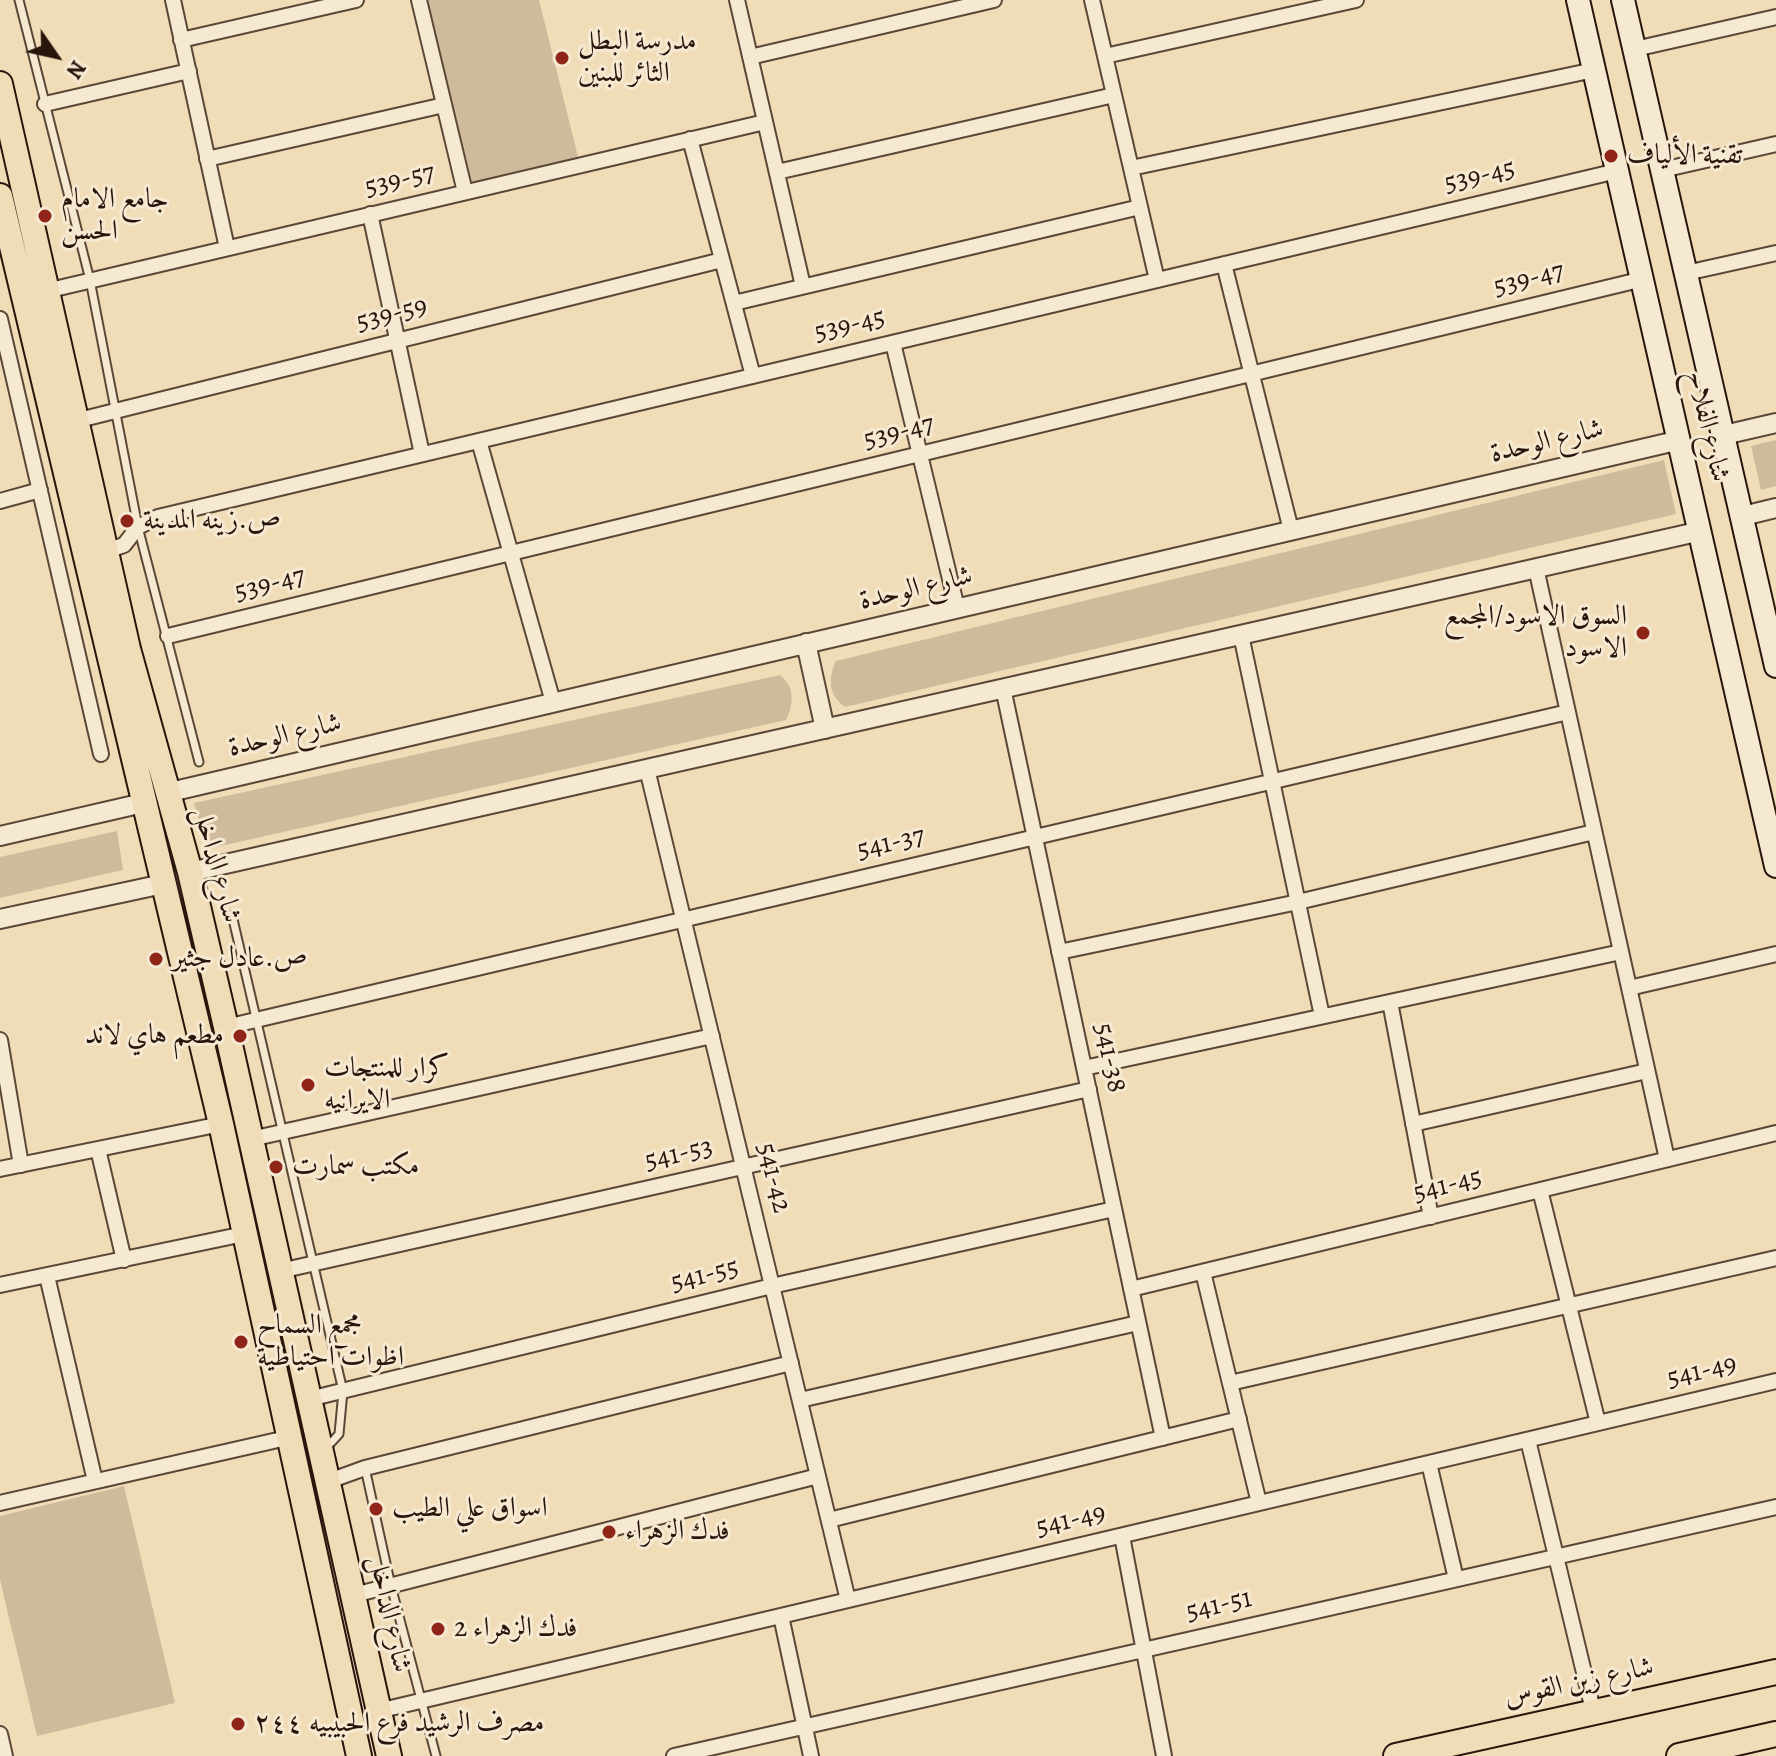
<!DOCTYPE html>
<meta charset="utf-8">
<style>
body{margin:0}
#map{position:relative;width:1776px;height:1756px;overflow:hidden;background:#f0ddb8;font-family:Alegreya,serif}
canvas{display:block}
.north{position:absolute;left:16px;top:16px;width:80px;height:80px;-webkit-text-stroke:6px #f5e9d1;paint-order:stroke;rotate:124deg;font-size:22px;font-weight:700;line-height:32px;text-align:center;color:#28150c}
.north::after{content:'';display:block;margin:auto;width:28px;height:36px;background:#28150c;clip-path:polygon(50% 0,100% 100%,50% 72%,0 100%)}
</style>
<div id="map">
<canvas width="1776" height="1756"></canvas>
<div class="north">N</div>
</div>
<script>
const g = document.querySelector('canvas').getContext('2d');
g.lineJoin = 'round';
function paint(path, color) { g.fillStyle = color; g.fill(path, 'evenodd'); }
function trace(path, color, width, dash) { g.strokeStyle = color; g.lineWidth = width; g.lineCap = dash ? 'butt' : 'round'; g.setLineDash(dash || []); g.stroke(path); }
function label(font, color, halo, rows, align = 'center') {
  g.font = font + ' Alegreya,Amiri,serif'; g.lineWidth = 6; g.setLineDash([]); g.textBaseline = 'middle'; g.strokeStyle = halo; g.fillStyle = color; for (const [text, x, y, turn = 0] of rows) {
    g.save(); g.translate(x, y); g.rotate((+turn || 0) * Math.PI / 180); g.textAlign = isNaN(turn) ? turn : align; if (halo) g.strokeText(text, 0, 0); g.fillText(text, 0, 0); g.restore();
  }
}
paint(new Path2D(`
 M419 0H539L581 169 465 192Z
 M1776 440V486L1761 490 1751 446Z
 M1664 460 1676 514 845 707C828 695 828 678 836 661Z
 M780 675C795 687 794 704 786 720L207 849 194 803Z
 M117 831 123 870 0 898V857Z
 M124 1486 175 1703 37 1736 0 1580V1516Z`), '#cebb9b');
const service = new Path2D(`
 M19 0 90 280 138 527 199 762
 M232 915 343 1391 339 1434 327 1447
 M365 1468 391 1586 436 1756`);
const minor = new Path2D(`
 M173 0 227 248
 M419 0 465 192
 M737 0 803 286
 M1092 0 1157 280
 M181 40 356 0
 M1635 49 1776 17
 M1105 56 1356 0
 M750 57 994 0
 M45 104 189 71
 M690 139 753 376
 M207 159 444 105
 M1131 168 1594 70
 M1662 170 1776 144
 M777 172 1114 95
 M370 214 422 454
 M1224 264 1291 530
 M1686 273 1776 253
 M46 291 765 122
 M734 303 1140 207
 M0 319 101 754
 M893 343 957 608
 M75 421 722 260
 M479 441 553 702
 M0 501 40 490
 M106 551 124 545 138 527 158 517 1617 171
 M1536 568 1667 1159
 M1241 635 1322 1016
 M168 636 1643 279
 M1003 688 1163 1438
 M647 769 848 1600
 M1059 952 1298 902 1594 832
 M1629 988 1776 954
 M1390 1002 1431 1217
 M226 1027 1568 712
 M0 1040 21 1165
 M1084 1068 1621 952
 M1413 1124 1647 1071
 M251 1139 712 1036
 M98 1149 124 1260
 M0 1169 221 1124
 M1540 1190 1598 1423
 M280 1271 1089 1089
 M1203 1272 1259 1503
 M47 1276 95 1481
 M0 1285 244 1234
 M1131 1289 1776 1133
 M1230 1383 1776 1258
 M309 1399 772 1286 1114 1209
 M800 1400 1138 1323
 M1528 1440 1593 1710
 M1429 1463 1456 1579
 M329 1481 365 1468 791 1363
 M0 1503 291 1437
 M829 1520 1239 1419
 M1122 1536 1164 1756
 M354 1595 818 1476
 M781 1616 811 1756
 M378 1711 1776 1381
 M0 1734 5 1756
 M674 1756 1776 1507`);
const tertiary = new Path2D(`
 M1724 435 1776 423
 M1743 516 1776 508
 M806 643 825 729
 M166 793 1680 440
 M0 836 143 803
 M190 872 1701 531
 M0 919 163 884`);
const secondary = new Path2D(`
 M1578 0 1776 866
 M1623 0 1776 666`);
const primary = new Path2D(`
 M0 84 128 649 190 872 226 1027 389 1756
 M0 196 221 1124 359 1756
 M1396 1756 1776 1672
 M1679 1756 1776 1734`);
trace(service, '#5a4737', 11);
trace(minor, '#5a4737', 18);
trace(tertiary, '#5a4737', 22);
trace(secondary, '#28150c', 26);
trace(primary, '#28150c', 28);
trace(service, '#f5e9d1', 7);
trace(minor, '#f5e9d1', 14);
trace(tertiary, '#f5e9d1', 18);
trace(secondary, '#f5e9d1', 22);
trace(primary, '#f0ddb8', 24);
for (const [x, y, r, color] of [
 [562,58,8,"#8f2418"],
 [1611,156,8,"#8f2418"],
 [45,216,8,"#8f2418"],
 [127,521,8,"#8f2418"],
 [1643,633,8,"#8f2418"],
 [156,959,8,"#8f2418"],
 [240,1036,8,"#8f2418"],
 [308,1085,8,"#8f2418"],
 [276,1167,8,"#8f2418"],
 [241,1342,8,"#8f2418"],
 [376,1509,8,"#8f2418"],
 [609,1532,8,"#8f2418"],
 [438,1629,8,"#8f2418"],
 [238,1724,8,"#8f2418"]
]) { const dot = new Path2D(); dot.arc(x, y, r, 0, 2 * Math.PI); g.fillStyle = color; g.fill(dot); trace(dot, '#f5e9d1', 3); }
label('28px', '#28150c', '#f5e9d1', [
 ["مدرسة البطل",578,42],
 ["الثائر للبنين",578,74],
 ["تقنية الألياف",1627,156],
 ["جامع الامام",61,200],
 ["الحسن",61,232],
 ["ص.زينه المدينة",143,521],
 ["السوق الاسود/المجمع",1627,617,"right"],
 ["الاسود",1627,649,"right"],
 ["ص.عادل جثير",172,959],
 ["مطعم هاي لاند",224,1036,"right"],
 ["كرار للمنتجات",324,1069],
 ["الايرانيه",324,1101],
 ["مكتب سمارت",292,1167],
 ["مجمع السماح",257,1326],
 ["اظوات احتياطية",257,1358],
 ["اسواق علي الطيب",392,1509],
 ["فدك الزهراء",625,1532],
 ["فدك الزهراء 2",454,1629],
 ["مصرف الرشيد فرع الحبيبيه ٢٤٤",254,1724]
], 'left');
label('28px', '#28150c', '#f5e9d1', [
 ["539-45",1480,177,-13],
 ["539-57",400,181,-13],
 ["539-47",1529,280,-14],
 ["539-59",392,315,-14],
 ["539-45",850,326,-13],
 ["شارع الفلاح",1707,426,77],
 ["539-47",899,433,-14],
 ["شارع الوحدة",1547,442,-13],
 ["539-47",270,585,-14],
 ["شارع الوحدة",916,589,-13],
 ["شارع الوحدة",285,736,-13],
 ["541-37",891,844,-13],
 ["شارع الداخل",216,865,75],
 ["541-38",1109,1058,78],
 ["541-53",679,1155,-13],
 ["541-42",773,1178,76],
 ["541-45",1448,1186,-14],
 ["541-55",705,1276,-14],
 ["541-49",1702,1372,-13],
 ["541-49",1071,1521,-13],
 ["541-51",1219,1606,-13],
 ["شارع الداخل",389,1614,78],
 ["شارع زين القوس",1579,1683,-12]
]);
</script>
